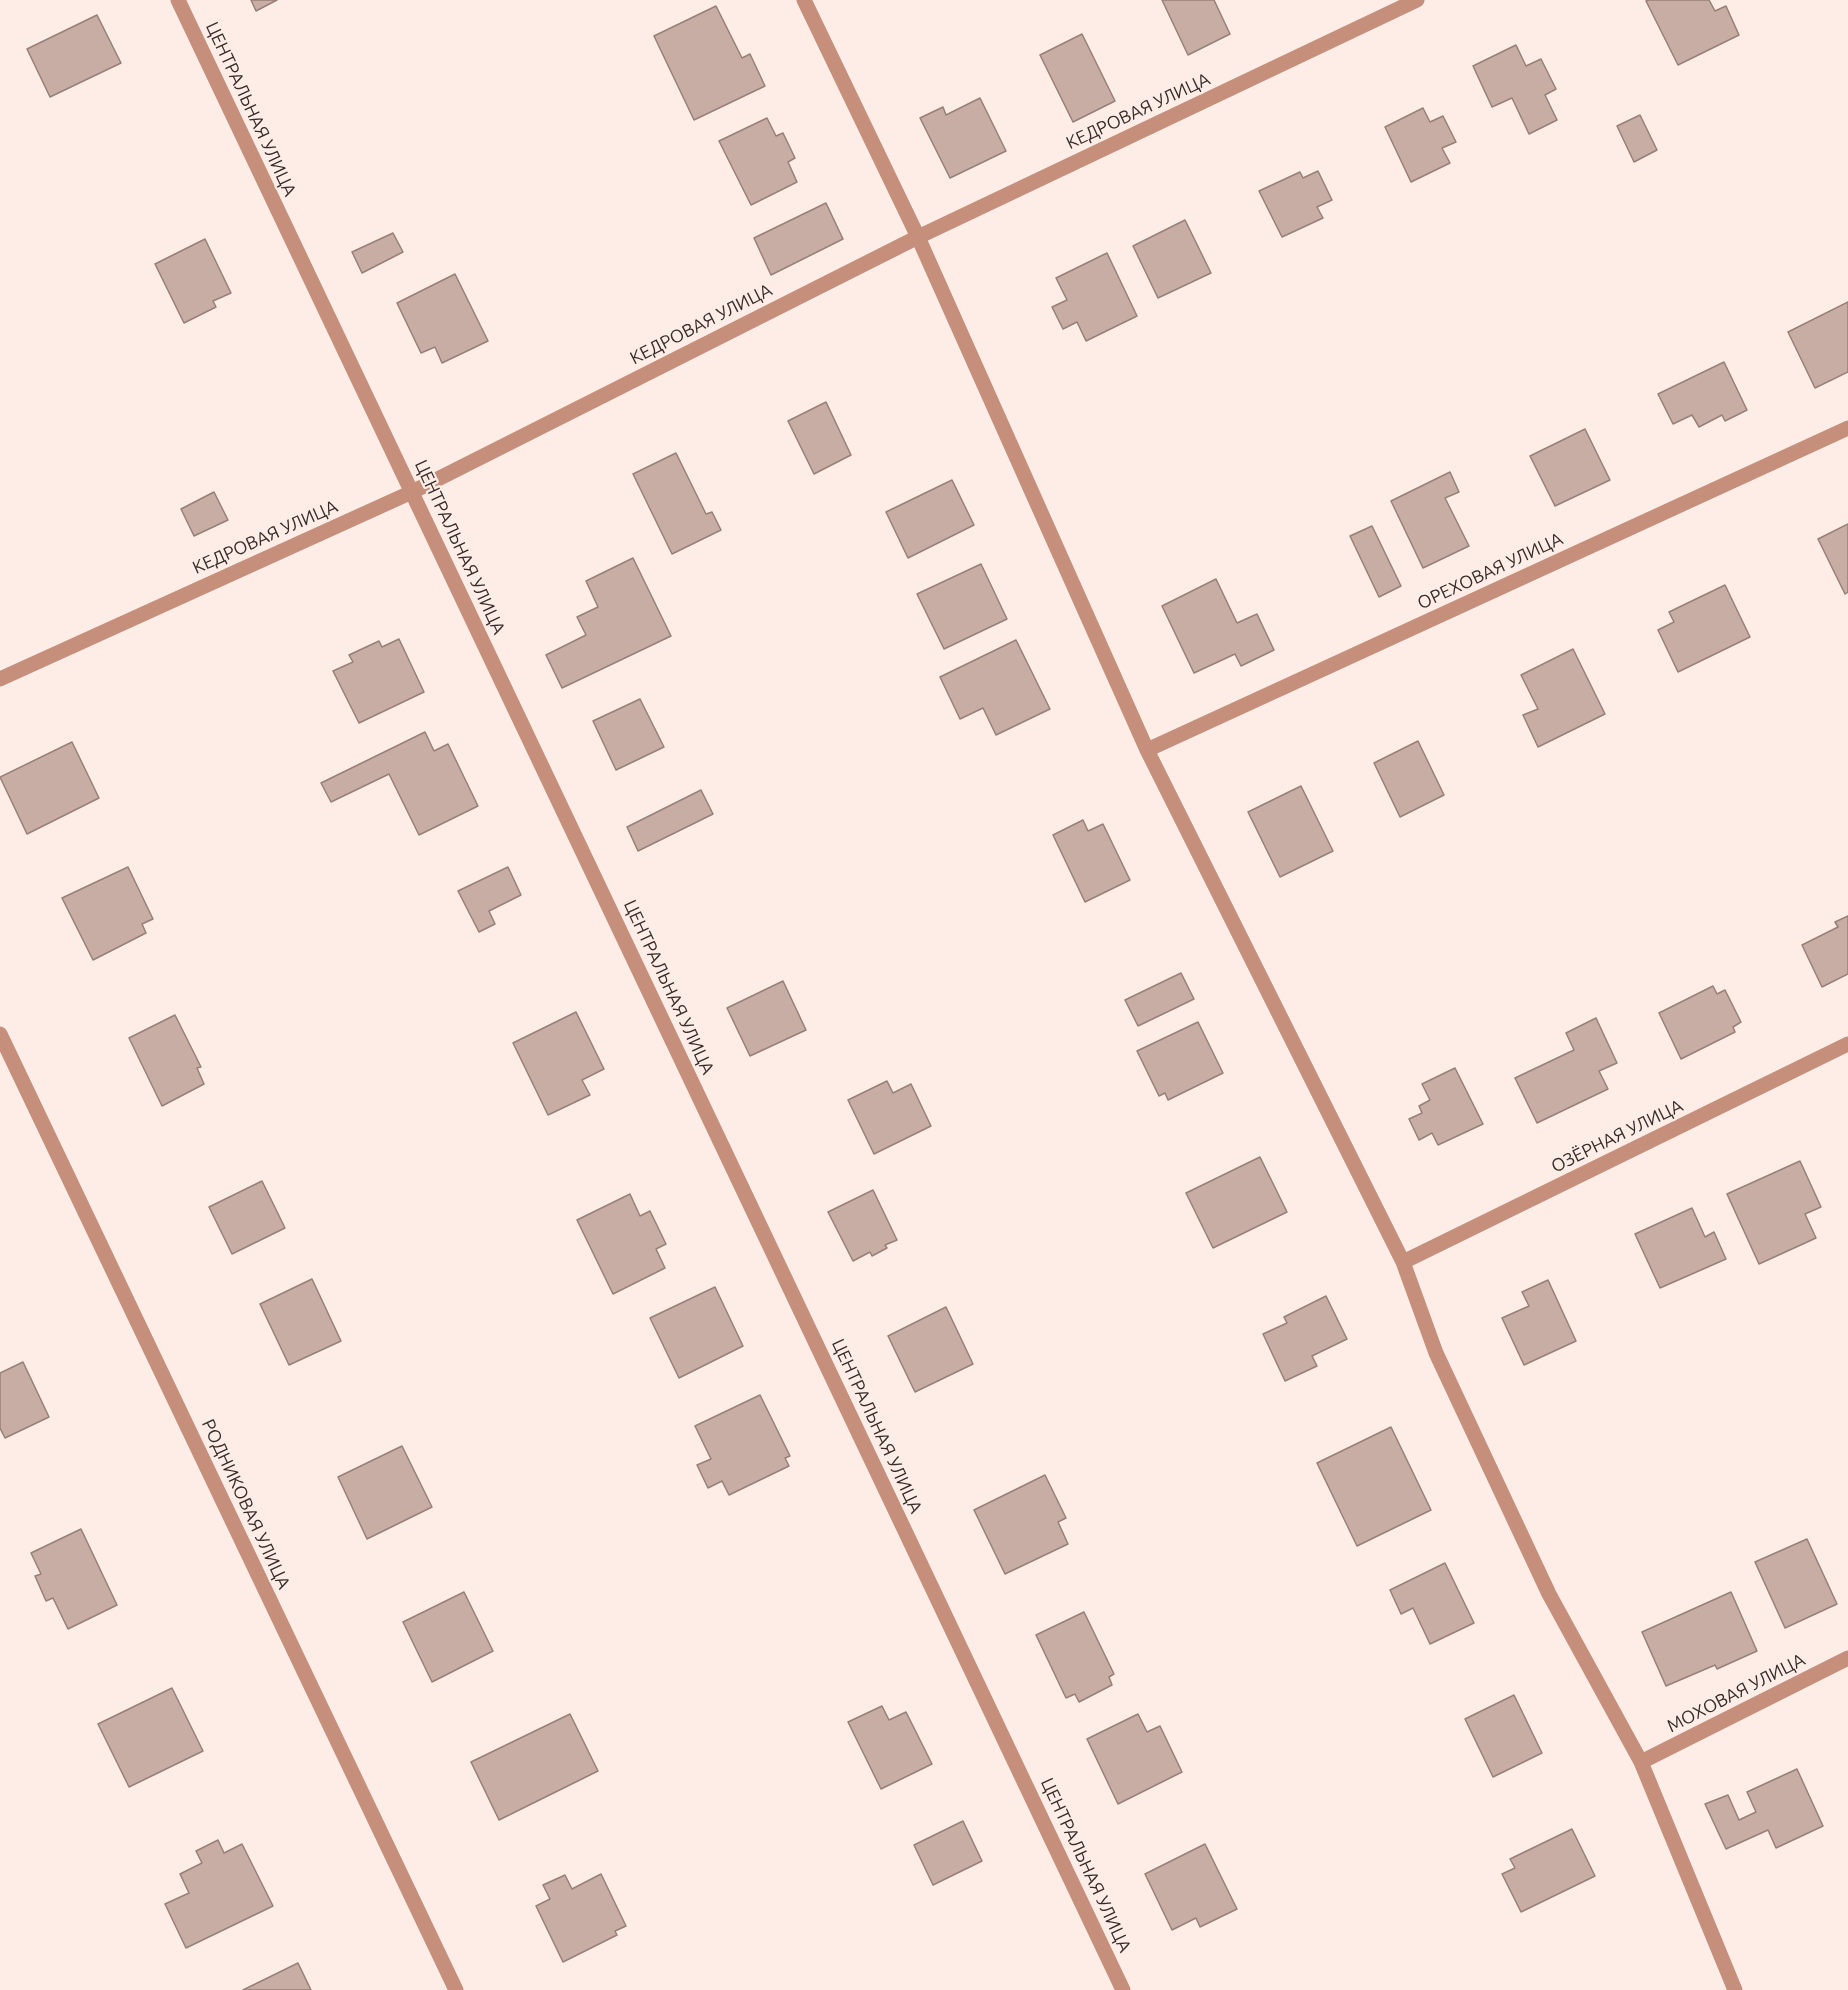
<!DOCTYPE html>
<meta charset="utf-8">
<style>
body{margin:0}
canvas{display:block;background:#feede7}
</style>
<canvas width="1848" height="1990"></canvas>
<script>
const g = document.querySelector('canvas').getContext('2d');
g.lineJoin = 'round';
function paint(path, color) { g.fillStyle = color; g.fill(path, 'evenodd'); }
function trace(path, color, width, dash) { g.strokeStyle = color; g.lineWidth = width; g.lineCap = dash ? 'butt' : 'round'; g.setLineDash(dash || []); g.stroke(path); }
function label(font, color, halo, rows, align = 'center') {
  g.font = font + ' Ubuntu,sans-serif'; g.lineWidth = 4.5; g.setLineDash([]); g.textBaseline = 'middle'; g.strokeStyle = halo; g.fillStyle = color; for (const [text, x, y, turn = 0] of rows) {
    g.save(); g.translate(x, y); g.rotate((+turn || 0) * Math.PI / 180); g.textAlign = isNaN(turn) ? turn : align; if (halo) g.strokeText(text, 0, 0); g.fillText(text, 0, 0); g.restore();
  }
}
const building = new Path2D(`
 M251 0H277L256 11Z
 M1162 0H1214L1230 34 1188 55Z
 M1649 0H1709L1715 11 1726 6 1739 35 1678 65 1646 1Z
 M716 6 742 58 750 54 765 86 694 120 654 36Z
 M97 15 121 63 50 97 27 49Z
 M1082 34 1115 101 1073 122 1040 55Z
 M1516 45 1526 66 1541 59 1556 89 1545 95 1557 120 1529 134 1512 98 1492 107 1473 66Z
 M980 98 1006 151 950 178 920 118 943 107 946 115Z
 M1423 108 1430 122 1443 116 1456 142 1442 148 1450 163 1411 182 1385 127Z
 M1640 115 1657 150 1634 162 1617 126Z
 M767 118 776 136 783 133 795 158 788 162 797 182 751 205 719 141Z
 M1318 171 1332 200 1317 207 1323 218 1282 237 1259 191 1300 172 1303 178Z
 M826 203 843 239 771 275 754 238Z
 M1185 220 1211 273 1158 298 1133 246Z
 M393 233 403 252 362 273 352 252Z
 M205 239 231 293 213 301 216 307 184 323 155 264Z
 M1107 253 1137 316 1086 341 1077 322 1063 329 1052 307 1067 300 1056 278Z
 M455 274 488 341 442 363 435 347 421 353 397 303Z
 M1848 302V372L1815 388 1788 332Z
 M1724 362 1747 410 1725 421 1722 415 1699 427 1692 415 1673 424 1658 394Z
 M826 402 851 455 814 474 788 421Z
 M1585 429 1610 480 1555 506 1530 456Z
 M676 453 706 514 712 512 721 530 672 554 633 474Z
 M1450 472 1459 492 1445 498 1469 546 1423 568 1391 501Z
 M952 480 974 525 908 558 886 512Z
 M214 492 228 520 194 536 181 509Z
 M1848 524V592L1845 594 1818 539Z
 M1372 526 1401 586 1379 597 1350 536Z
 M633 558 671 636 562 688 546 655 586 635 577 617 598 607 586 581Z
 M981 564 1007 619 944 649 917 594Z
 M1216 579 1237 623 1257 614 1274 650 1241 666 1235 654 1194 673 1162 606Z
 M1725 585 1750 637 1678 672 1658 630 1674 622 1669 612Z
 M399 639 424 692 359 723 333 671 353 662 349 655 379 641 382 647Z
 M1016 640 1050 709 996 735 983 708 960 719 940 677Z
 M1573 649 1605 714 1538 747 1523 715 1538 709 1521 675Z
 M640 699 664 747 616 770 593 721Z
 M425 732 434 751 448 744 478 806 419 835 389 774 331 802 321 783Z
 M1418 741 1444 795 1400 817 1374 763Z
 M72 742 99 798 27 834 0 777Z
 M1301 786 1333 851 1280 877 1248 812Z
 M701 790 713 814 638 851 627 827Z
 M1083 820 1088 831 1103 824 1130 880 1085 902 1053 835Z
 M128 867 153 919 142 924 146 933 93 960 62 898Z
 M508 867 521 895 489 911 495 924 479 932 458 891Z
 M1848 916V974L1822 987 1802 945 1838 927 1835 922Z
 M1181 973 1194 999 1138 1026 1125 1000Z
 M783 981 806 1030 750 1056 727 1008Z
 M1713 986 1717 994 1725 990 1741 1022 1733 1027 1735 1032 1681 1059 1659 1013Z
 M576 1012 604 1069 582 1080 590 1095 548 1115 513 1043Z
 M175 1015 201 1067 197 1068 204 1084 162 1106 129 1038Z
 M1596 1018 1617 1063 1599 1071 1608 1089 1537 1123 1515 1078 1574 1050 1566 1033Z
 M1198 1022 1223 1073 1168 1100 1165 1093 1159 1096 1137 1051Z
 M1455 1068 1483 1124 1438 1145 1432 1133 1419 1140 1409 1119 1422 1113 1419 1106 1430 1100 1422 1084Z
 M887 1081 893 1093 911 1084 931 1126 874 1154 848 1100Z
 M1260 1157 1287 1212 1213 1248 1186 1193Z
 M1800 1161 1821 1207 1805 1214 1816 1238 1759 1264 1727 1194Z
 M262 1181 285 1228 232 1254 209 1207Z
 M873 1190 897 1240 885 1245 887 1248 872 1256 870 1252 853 1261 828 1212Z
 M630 1194 640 1216 650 1211 666 1244 656 1249 665 1268 613 1294 577 1220Z
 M1692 1208 1705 1237 1714 1232 1726 1259 1660 1288 1635 1234Z
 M312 1279 341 1341 289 1365 260 1304Z
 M1548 1280 1576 1341 1524 1365 1502 1318 1529 1306 1522 1292Z
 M715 1287 743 1346 679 1378 650 1318Z
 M1326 1296 1347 1339 1312 1356 1317 1366 1285 1381 1263 1334 1287 1323 1284 1317Z
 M946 1307 973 1364 915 1392 888 1336Z
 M23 1362 49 1417 5 1438 0 1428V1373Z
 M760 1395 790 1456 785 1458 789 1466 729 1495 722 1481 708 1488 697 1465 711 1459 695 1426Z
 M1391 1427 1431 1510 1357 1546 1317 1463Z
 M402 1446 432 1507 367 1539 338 1477Z
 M1045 1475 1066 1518 1058 1522 1068 1544 1005 1574 974 1510Z
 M81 1529 117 1605 68 1629 53 1598 46 1601 35 1576 41 1574 31 1553Z
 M1807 1539 1837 1604 1785 1628 1755 1562Z
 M1445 1563 1474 1623 1430 1644 1413 1608 1401 1614 1390 1590Z
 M464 1592 493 1651 432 1682 403 1622Z
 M1731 1592 1757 1651 1717 1669 1715 1665 1666 1686 1642 1632Z
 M1084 1612 1114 1674 1109 1677 1112 1685 1079 1702 1075 1694 1066 1698 1036 1635Z
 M172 1688 203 1751 129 1787 98 1724Z
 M1514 1695 1542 1753 1493 1777 1465 1719Z
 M882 1706 889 1720 906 1712 932 1764 881 1789 848 1722Z
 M570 1714 598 1771 499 1820 471 1762Z
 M1138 1714 1147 1732 1160 1726 1182 1772 1118 1804 1087 1739Z
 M1797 1769 1823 1826 1776 1848 1768 1830 1726 1849 1705 1804 1728 1795 1739 1820 1756 1812 1747 1792Z
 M963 1821 982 1861 933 1885 914 1845Z
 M1572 1829 1595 1876 1521 1912 1502 1874 1515 1868 1510 1859Z
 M218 1840 224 1853 242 1844 273 1906 186 1948 165 1904 189 1893 180 1874 202 1863 196 1851Z
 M1205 1844 1237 1909 1200 1927 1196 1918 1172 1930 1145 1874Z
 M601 1874 626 1926 615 1931 617 1935 563 1962 536 1906 550 1899 543 1885 565 1875 572 1889Z
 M298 1963 311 1990H243Z`);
paint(building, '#c7ada4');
trace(building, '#988077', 1.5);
trace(new Path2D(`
 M178 0 1123 1990
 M804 0 918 237 1147 750 1403 1262 1436 1353 1549 1594 1641 1762 1735 1990
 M0 679 412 492 918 237 1417 0
 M1147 750 1848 428
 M0 1034 456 1990
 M1403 1262 1848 1044
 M1641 1762 1848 1658`), '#c58f7b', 15);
label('18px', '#362c29', '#feede7', [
 ["ЦЕНТРАЛЬНАЯ УЛИЦА",251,109,65],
 ["КЕДРОВАЯ УЛИЦА",1138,111,-25],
 ["КЕДРОВАЯ УЛИЦА",701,324,-27],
 ["КЕДРОВАЯ УЛИЦА",265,537,-24],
 ["ЦЕНТРАЛЬНАЯ УЛИЦА",460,547,65],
 ["ОРЕХОВАЯ УЛИЦА",1490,571,-25],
 ["ЦЕНТРАЛЬНАЯ УЛИЦА",669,987,65],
 ["ОЗЁРНАЯ УЛИЦА",1617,1136,-26],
 ["ЦЕНТРАЛЬНАЯ УЛИЦА",877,1426,65],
 ["РОДНИКОВАЯ УЛИЦА",246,1504,65],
 ["МОХОВАЯ УЛИЦА",1736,1693,-27],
 ["ЦЕНТРАЛЬНАЯ УЛИЦА",1086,1865,65]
]);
</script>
